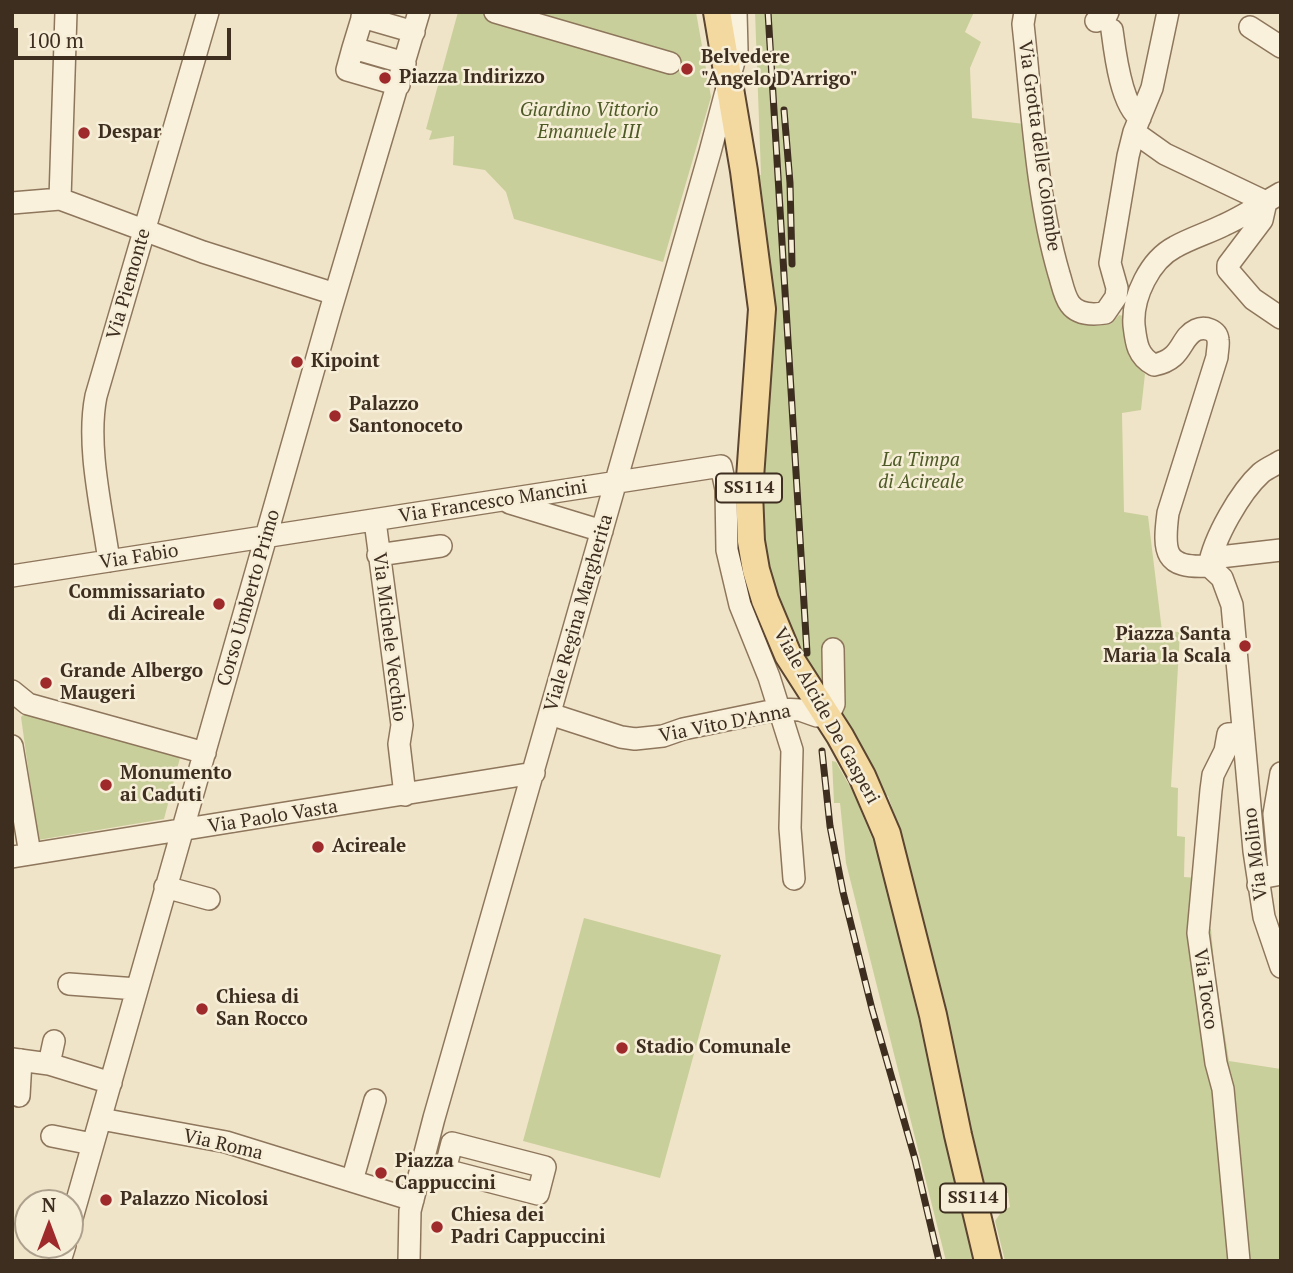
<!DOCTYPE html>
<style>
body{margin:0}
#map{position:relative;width:1293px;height:1273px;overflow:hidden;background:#f0e4c8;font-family:"PT Serif",serif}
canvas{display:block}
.frame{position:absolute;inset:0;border:14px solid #3d2e20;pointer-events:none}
.north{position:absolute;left:14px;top:1189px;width:70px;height:70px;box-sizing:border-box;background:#f7eed8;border:2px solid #ada18e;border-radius:50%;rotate:0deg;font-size:19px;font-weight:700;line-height:28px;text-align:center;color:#3d2e20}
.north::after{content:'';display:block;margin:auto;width:24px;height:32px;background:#9e2a2b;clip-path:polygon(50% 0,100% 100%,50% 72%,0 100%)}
.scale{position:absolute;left:14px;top:28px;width:217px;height:32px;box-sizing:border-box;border:4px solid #3d2e20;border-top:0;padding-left:9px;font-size:21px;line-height:24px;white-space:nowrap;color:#3d2e20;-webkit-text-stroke:5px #f7eed8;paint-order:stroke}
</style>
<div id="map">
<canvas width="1293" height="1273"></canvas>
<div class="frame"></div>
<div class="north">N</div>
<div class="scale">100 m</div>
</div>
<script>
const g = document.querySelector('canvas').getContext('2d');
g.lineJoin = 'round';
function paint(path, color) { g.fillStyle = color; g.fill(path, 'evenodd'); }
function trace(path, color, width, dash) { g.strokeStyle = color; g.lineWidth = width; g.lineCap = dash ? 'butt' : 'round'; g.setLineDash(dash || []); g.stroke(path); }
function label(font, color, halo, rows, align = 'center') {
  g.font = font + ' "PT Serif",serif'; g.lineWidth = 5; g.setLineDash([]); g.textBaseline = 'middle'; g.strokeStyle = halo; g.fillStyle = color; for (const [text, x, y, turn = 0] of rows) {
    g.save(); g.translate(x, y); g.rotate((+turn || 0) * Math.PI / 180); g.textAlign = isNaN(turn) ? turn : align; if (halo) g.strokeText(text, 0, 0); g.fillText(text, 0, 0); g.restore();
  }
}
paint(new Path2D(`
 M458 12H696L711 97 663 262 514 219 506 192 485 170 453 165 454 136 429 140 432 131 426 129Z
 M755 12H974L965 32 981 42 970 68 972 118 1025 124 1084 322 1096 326 1111 324 1119 315 1125 316C1126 343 1124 355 1145 374L1141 410 1122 413 1124 512 1148 516 1162 631 1180 632 1171 787 1178 788 1177 836 1185 837 1184 877 1198 878 1192 929H1211L1215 973 1229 1061 1281 1069V1261H1005L995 1221 1002 1211 1010 1207 1008 1193 999 1194 985 1185 902 836 888 796 885 795 875 769 861 746 798 653 773 596 761 523 756 176 761 175Z
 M24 714 181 754 164 819 38 840 21 717Z
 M832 761 836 762 853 792 877 850 978 1261H946L846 863 840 803H834Z
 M584 918 721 955 660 1178 523 1141Z`), '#c9cf9b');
const minor = new Path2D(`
 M364 12 353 48 405 63
 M495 12 670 63
 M1025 12 1023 24C1032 106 1036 195 1059 274 1062 283 1064 296 1070 304 1078 315 1092 315 1105 313L1116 297 1117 288 1110 263 1128 156 1134 132 1152 88 1168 12
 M362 17 414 32
 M1096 21 1105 18 1108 12
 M1250 27 1281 47
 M1112 30C1115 53 1121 105 1140 118
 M353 48 347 70 399 85
 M1134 132 1165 154 1266 202 1262 220 1228 265V270L1253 299 1281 318
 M60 199 66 12
 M12 203 60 199 203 252 335 294
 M510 503 602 531
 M375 521 402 725 399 744 405 795
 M378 555 441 546
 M1211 558 1281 550
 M109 561C102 510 86 446 96 396L208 12
 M1209 566C1164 569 1163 552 1168 513L1217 357C1217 352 1219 345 1218 340 1217 330 1205 326 1196 330 1179 338 1184 359 1154 365 1137 356 1136 342 1134 325 1132 297 1150 260 1175 247 1191 238 1208 233 1224 225 1244 216 1262 204 1281 193
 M1209 566 1222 578 1232 605 1254 851 1264 917 1281 967
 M1209 566C1214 538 1240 492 1261 473 1267 468 1275 465 1281 461
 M12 576 721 466 726 489 727 550 740 605 769 677 792 750 790 828 794 879
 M12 691 28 704 205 753
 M550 714 621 737 635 739 663 736 683 729 780 709 800 710 817 716
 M828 717 834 704 833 649
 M12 746 30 854
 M12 857 534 773
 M1258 885 1265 877 1276 875 1279 868 1274 814 1281 773
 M165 887 209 899
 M69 984 137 989
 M12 1059 49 1064 111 1083
 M49 1064 54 1041
 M19 1096 21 1060
 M101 1119 226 1142 413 1200
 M52 1136 92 1144
 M422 1164 538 1194 545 1167 452 1143 445 1170
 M352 1181 375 1100
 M70 1225 330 312 419 12
 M60 1261 65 1245
 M409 1261 410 1211 434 1118 710 152 737 50 736 12
 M1239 1261 1223 1089 1216 1063 1198 933 1211 790 1213 775 1225 751 1228 734 1243 733`);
const major = new Path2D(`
 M717 12 744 171 762 309 749 492 751 541 756 570 765 600 788 655 840 736 862 776 887 834 933 1015 958 1135 988 1261`);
trace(minor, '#8d765c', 24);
trace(major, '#5b4430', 30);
trace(minor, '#faf1dc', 21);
trace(major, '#f3d9a0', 26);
const rail = new Path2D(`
 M768 12 807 653
 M784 110 790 183 792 264
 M822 751 830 826 843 892 872 1009 915 1159 939 1261`);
trace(rail, '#3d2e20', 7);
trace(rail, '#f7eed8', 4.5, [13]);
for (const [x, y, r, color] of [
 [687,69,7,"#9e2a2b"],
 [385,78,7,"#9e2a2b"],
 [84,133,7,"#9e2a2b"],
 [297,362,7,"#9e2a2b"],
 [335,416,7,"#9e2a2b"],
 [219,604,7,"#9e2a2b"],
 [1245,646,7,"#9e2a2b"],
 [46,683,7,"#9e2a2b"],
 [106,785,7,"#9e2a2b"],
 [318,847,7,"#9e2a2b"],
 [202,1009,7,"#9e2a2b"],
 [622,1048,7,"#9e2a2b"],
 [381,1173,7,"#9e2a2b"],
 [106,1200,7,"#9e2a2b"],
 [437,1227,7,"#9e2a2b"]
]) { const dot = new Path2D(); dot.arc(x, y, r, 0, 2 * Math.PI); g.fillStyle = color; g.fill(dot); trace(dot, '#f7eed8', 2.5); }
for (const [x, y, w] of [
 [749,488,66],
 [973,1198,66]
]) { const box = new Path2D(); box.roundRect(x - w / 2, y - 14.5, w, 29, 5); g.fillStyle = '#f7eed8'; g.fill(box); trace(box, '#3d2e20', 2); }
label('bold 18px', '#3d2e20', null, [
 ["SS114",749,488],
 ["SS114",973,1198]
]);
label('bold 19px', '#3d2e20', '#f7eed8', [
 ["Belvedere",701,58],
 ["\"Angelo D'Arrigo\"",701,80],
 ["Piazza Indirizzo",399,78],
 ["Despar",98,133],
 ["Kipoint",311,362],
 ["Palazzo",349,405],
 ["Santonoceto",349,427],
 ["Commissariato",205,593,"right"],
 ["di Acireale",205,615,"right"],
 ["Piazza Santa",1231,635,"right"],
 ["Maria la Scala",1231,657,"right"],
 ["Grande Albergo",60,672],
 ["Maugeri",60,694],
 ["Monumento",120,774],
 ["ai Caduti",120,796],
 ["Acireale",332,847],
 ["Chiesa di",216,998],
 ["San Rocco",216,1020],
 ["Stadio Comunale",636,1048],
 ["Piazza",395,1162],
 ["Cappuccini",395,1184],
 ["Palazzo Nicolosi",120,1200],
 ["Chiesa dei",451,1216],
 ["Padri Cappuccini",451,1238]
], 'left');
label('italic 19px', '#4d5a26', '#f7eed8', [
 ["Giardino Vittorio",589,111],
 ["Emanuele III",589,133],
 ["La Timpa",921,461],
 ["di Acireale",921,483]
]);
label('19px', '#3d2e20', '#f7eed8', [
 ["Via Grotta delle Colombe",1039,146,82],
 ["Via Piemonte",129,284,-74],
 ["Via Francesco Mancini",493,502,-9],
 ["Via Fabio",139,557,-9],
 ["Corso Umberto Primo",249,598,-74],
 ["Viale Regina Margherita",579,613,-74],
 ["Via Michele Vecchio",389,637,83],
 ["Viale Alcide De Gasperi",826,716,61],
 ["Via Vito D'Anna",725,724,-11],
 ["Via Paolo Vasta",273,817,-9],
 ["Via Molino",1256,854,-97],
 ["Via Tocco",1205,989,82],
 ["Via Roma",223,1145,13]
]);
</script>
